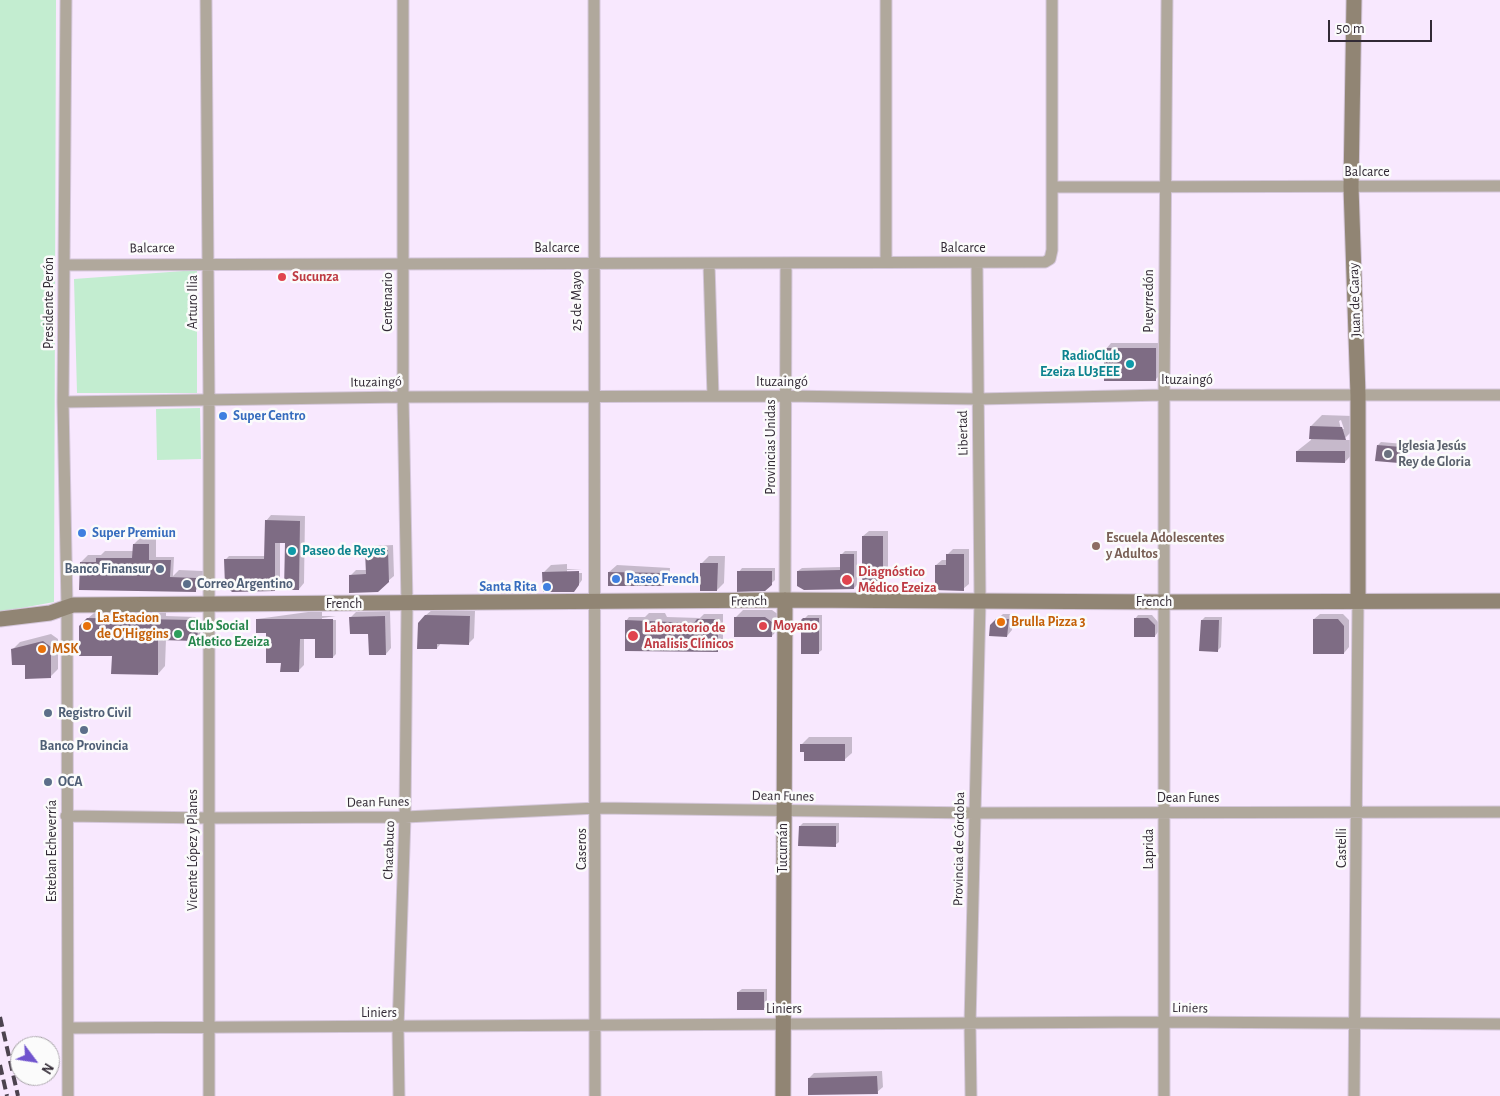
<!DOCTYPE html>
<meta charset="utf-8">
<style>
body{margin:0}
#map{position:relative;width:1500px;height:1096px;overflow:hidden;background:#f8e8fe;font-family:"Alegreya Sans",sans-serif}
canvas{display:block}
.north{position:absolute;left:10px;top:1036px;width:50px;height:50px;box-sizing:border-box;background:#fbfbfb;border:1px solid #aba7ac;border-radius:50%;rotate:121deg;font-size:14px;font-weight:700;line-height:20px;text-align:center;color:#322a35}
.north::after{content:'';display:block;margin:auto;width:18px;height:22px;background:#7054ce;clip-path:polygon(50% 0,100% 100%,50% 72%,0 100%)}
.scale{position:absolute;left:1328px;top:20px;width:104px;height:22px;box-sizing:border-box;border:2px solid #322a35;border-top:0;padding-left:6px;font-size:15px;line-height:18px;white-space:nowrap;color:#322a35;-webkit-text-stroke:4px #fbfbfb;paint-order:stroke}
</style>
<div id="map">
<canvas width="1500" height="1096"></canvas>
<div class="north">N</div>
<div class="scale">50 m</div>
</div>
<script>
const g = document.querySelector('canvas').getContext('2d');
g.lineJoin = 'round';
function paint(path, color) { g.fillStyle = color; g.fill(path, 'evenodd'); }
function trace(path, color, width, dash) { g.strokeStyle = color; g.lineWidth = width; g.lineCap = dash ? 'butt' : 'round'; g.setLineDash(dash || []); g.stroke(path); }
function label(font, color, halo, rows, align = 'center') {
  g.font = font + ' "Alegreya Sans",sans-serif'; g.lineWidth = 5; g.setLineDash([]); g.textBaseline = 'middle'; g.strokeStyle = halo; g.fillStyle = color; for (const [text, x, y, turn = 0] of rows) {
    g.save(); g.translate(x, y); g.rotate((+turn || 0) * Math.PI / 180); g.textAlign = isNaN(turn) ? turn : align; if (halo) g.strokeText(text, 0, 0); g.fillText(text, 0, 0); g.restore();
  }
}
paint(new Path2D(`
 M0 0H56L54 602 0 612Z
 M197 270V393H77L74 279Z
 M200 408 201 459 157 460 156 409Z`), '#c3edd0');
paint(new Path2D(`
 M1111 343H1161V374L1156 379 1106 349Z
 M1322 415 1353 416 1356 427 1343 440H1356V450L1345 462 1297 451 1311 440V426ZM1341 420 1344 429H1341L1339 421Z
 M1381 442 1404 444 1402 459 1399 462 1378 445Z
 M271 515 305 516 304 583 299 589 286 542 280 541V584L274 590 226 559 229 556H265L266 521Z
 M869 531H888V574L882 580 863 536Z
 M141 537H156V557H174L173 576 179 570 203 571V583L195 591 81 562 88 555H101L105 551H134V544Z
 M393 545 394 576 388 581 350 576 356 570H367L366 551 372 546Z
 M953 549H969V584L963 589 936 565 942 560H948V554Z
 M845 551H857V585L854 588 798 571 802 568 841 567V555Z
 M709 556H725L724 583 717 590 701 564Z
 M567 564V569H582L567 570V573H582V580L577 587 544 572 551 565Z
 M617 565 670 568 669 579 664 584 609 572Z
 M742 568H775V580L764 590 739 572Z
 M432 610 475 611 474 638 469 643 442 642 437 648 426 615Z
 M743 610H772L779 615V628L772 636 736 617Z
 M390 611 391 648 386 654 369 632 350 618 356 612Z
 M130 612H166V616L196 617 201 625 200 636 197 640 166 639 165 666 158 674 113 656 86 620 94 613 128 614Z
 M308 612H322V616H336L322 618V620H336V654L333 657 316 638H304V665L299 670 282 662 268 630 257 619Z
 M649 613H665L667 617 700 618 704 614H723V645L718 650 626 621 629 617H645Z
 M1003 614H1013L1012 630 1007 636 991 625Z
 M1320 614H1343L1349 620V647L1344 653 1314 619Z
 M808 615H822V650L818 653 802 621Z
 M1138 615H1152L1158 622V632L1155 636 1135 619Z
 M1205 617H1222L1221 647 1217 651 1202 620Z
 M51 634 58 639V669L51 676 26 663 13 649 20 642Z
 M809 737H852V753L844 760 805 751 802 744Z
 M803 823H839V842L835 845 800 826Z
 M742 989H767V1006L763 1009 738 992Z
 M882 1071 883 1087 877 1092 809 1078 814 1073Z`), '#0003');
paint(new Path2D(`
 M1104 348H1156V381H1104Z
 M1310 426 1342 427 1346 440 1309 439Z
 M1377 445 1401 447 1399 463 1375 461Z
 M1296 451H1345V463L1296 462Z
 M265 520 300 521 299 590H284L285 543H275V591L232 592 225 585 224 559H264Z
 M862 536H883V581H862Z
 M133 544H149V560H171L170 577 196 578V592L79 590 80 562H96V558H132Z
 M388 550 389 582 378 592 349 593V575L366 574 365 551Z
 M840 554H854V589L804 590 797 586V571L840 570Z
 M946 554H964V591L935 590V565H946Z
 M700 563H718L717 591H700Z
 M579 571V585L574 592H543L542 572Z
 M737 571H772V585L765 591 737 592Z
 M608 572 665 573 664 586H608Z
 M425 615 470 616 469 645 437 644V649H417L418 623Z
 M385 616 386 655H369L368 634H350L349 617Z
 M734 617H765L772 622V637H734Z
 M87 618 193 620 198 628 197 641 158 640V675L111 674 112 656H79V626Z
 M803 618H819V654H801V620Z
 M1134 618H1148L1155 625V637H1134Z
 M256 619H333V658H315V639H300L299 672H280L281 663H266V633H256Z
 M697 619H718V652L625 651V620L694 623Z
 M996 619H1009L1007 637 989 636 990 625Z
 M1313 619H1338L1344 626V654H1313Z
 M1201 620H1219L1218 652 1199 651Z
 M43 641 51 647V678L25 679V665H12L11 649Z
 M800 744H845V761H804V752H800Z
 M799 826H836V847L798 846Z
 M737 992H764V1010H737Z
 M877 1076 878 1094 808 1095V1078Z`), '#7e6c84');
const street = new Path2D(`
 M66 0 63 402 67 606 68 1096
 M206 0 209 400V1096
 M594 0C591 365 598 731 595 1096
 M1053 187 1500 186
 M886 262V0
 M709 264 713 396
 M64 265 1045 262 1050 259 1052 250V0
 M63 402 403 397 786 396 978 399 1164 395H1500
 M785 600 786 264
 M66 816 208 818 405 817 597 808 975 813 1500 812
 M69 1028 1164 1022 1500 1024
 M399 1096 398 1028 405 817 407 604 403 397V0
 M971 1096 970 1024 980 602 977 263
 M1164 1096V395L1167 0
 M1354 1096 1358 600`);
const secondary = new Path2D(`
 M1354 0 1351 187 1358 395V600
 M0 619 50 613 73 605 785 600 1165 602 1500 601
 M783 1096 785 600`);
trace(street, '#d4c6da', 13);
trace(secondary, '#d4c6da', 17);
trace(street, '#b0a89c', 11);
trace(secondary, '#918574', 15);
trace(new Path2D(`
 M0 1017 18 1096
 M0 1065 7 1096`), '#4c434f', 4, [10, 5]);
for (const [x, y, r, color] of [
 [282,277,5,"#e0444e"],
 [1130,364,5,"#0f9aa8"],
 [223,416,5,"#3f7fe0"],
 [1388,454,5,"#6b7280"],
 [82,533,5,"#3f7fe0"],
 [1096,546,5,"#8d6e63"],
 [292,551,5,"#0f9aa8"],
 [160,569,5,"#5c6f8a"],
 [616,579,5,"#3f7fe0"],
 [847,580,6,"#e0444e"],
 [187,584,5,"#5c6f8a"],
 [547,587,5,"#3f7fe0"],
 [1001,622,5,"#e8710a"],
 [87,626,5,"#e8710a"],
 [763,626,5,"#e0444e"],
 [178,634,5,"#2e9e5b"],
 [633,636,6,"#e0444e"],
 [42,649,5,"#e8710a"],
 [48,713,5,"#5c6f8a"],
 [84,730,5,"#5c6f8a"],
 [48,782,5,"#5c6f8a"]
]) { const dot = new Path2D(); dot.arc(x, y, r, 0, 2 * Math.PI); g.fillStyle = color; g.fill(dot); trace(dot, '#fbfbfb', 2); }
label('14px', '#322a35', '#fbfbfb', [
 ["Balcarce",1367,172],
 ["Balcarce",152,248,-1],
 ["Balcarce",557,248],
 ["Balcarce",963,248],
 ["Juan de Garay",1355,300,-92],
 ["25 de Mayo",577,301,-90],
 ["Pueyrredón",1149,301,-90],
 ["Arturo Ilia",193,302,-90],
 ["Centenario",388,302,-90],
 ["Presidente Perón",49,303,-90],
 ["Ituzaingó",1187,380],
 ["Ituzaingó",376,382,-1],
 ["Ituzaingó",782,382],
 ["Libertad",963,433,-91],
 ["Provincias Unidas",771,447,-90],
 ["French",749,601,-1],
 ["French",1154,602],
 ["French",344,604],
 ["Dean Funes",783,796,1],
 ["Dean Funes",1188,798],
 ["Dean Funes",378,802,-1],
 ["Tucumán",783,848,-90],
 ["Castelli",1342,848,-90],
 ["Caseros",582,849,-90],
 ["Provincia de Córdoba",959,849,-89],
 ["Laprida",1149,849,-90],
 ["Vicente López y Planes",193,850,-90],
 ["Chacabuco",389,850,-88],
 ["Esteban Echeverría",52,851,-90],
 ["Liniers",1190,1008,1],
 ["Liniers",784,1009],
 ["Liniers",379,1013]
]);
label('bold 14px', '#be3a42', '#fbfbfb', [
 ["Sucunza",292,277],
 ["Diagnóstico",858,572],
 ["Médico Ezeiza",858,588],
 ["Moyano",773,626],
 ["Laboratorio de",644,628],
 ["Analisis Clínicos",644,644]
], 'left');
label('bold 14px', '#0d838f', '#fbfbfb', [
 ["RadioClub",1120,356],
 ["Ezeiza LU3EEE",1120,372],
 ["Paseo de Reyes",302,551,"left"]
], 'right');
label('bold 14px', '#366cbe', '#fbfbfb', [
 ["Super Centro",233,416],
 ["Super Premiun",92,533],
 ["Paseo French",626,579],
 ["Santa Rita",537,587,"right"]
], 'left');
label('bold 14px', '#5b616d', '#fbfbfb', [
 ["Iglesia Jesús",1398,446],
 ["Rey de Gloria",1398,462]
], 'left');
label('bold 14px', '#785e54', '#fbfbfb', [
 ["Escuela Adolescentes",1106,538],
 ["y Adultos",1106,554]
], 'left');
label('bold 14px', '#4e5e75', '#fbfbfb', [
 ["Banco Finansur",150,569,"right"],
 ["Correo Argentino",197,584],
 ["Registro Civil",58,713],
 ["Banco Provincia",84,746,"center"],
 ["OCA",58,782]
], 'left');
label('bold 14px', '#c56008', '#fbfbfb', [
 ["La Estacion",97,618],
 ["de O'Higgins",97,634],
 ["Brulla Pizza 3",1011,622],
 ["MSK",52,649]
], 'left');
label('bold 14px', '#27864d', '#fbfbfb', [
 ["Club Social",188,626],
 ["Atletico Ezeiza",188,642]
], 'left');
</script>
